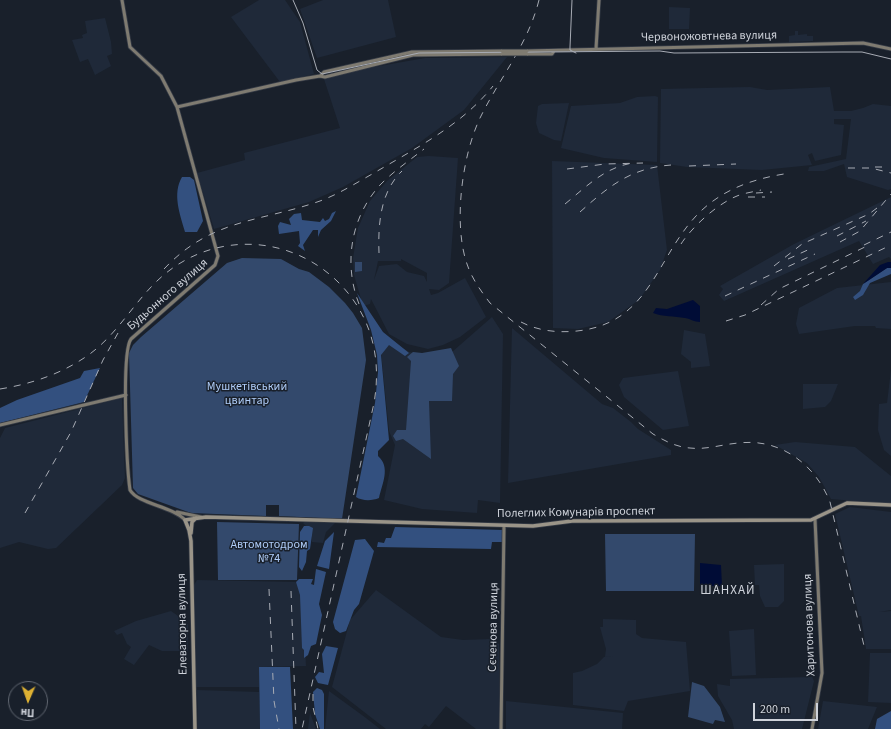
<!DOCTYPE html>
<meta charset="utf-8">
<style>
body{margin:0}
#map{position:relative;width:891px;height:729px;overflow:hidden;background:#19202b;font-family:"Source Sans 3",sans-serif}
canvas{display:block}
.north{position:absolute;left:8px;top:681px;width:40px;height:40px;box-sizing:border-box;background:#19202b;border:1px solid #616771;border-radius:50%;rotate:182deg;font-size:11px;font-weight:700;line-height:16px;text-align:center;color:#ced2da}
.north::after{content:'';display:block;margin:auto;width:14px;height:18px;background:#deb133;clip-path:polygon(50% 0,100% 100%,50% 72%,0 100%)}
.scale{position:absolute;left:753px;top:703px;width:65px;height:18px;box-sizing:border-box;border:2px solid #ced2da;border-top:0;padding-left:5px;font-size:12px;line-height:14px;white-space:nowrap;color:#ced2da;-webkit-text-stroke:3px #19202b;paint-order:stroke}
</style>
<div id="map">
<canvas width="891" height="729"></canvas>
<div class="north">Пн</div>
<div class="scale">200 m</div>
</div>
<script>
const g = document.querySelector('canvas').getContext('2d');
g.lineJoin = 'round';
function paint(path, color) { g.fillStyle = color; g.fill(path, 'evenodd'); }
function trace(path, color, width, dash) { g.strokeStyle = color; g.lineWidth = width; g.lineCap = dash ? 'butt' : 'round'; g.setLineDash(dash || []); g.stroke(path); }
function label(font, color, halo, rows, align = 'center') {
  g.font = font + ' "Source Sans 3",sans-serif'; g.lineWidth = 3; g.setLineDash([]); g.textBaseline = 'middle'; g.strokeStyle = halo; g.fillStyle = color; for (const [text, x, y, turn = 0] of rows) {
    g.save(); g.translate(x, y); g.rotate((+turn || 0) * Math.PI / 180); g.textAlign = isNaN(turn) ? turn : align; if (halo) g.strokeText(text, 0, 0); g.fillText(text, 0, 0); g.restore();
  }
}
paint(new Path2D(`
 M259 0H285L300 22 314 74 280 82 231 17Z
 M323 0H388L396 37 317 58 300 9Z
 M669 7 690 8 689 29H669Z
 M105 18 111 42 112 54 107 56 111 66 95 75 88 59 80 62 72 40 83 38 82 35 87 33 85 21Z
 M795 31H798V35L807 34V36H813V41L789 42V36L795 35Z
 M507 57 464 110 412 148 343 187 309 202 214 229 197 173 245 160 244 153 340 128 324 79 357 70 425 58Z
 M750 87 767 90 830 87 834 111H851L863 108 873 104 891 106V189L888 190 847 177 844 164 824 171H808L809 167 846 159 851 119H834V124L844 125 841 155 815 161 812 153 808 155 812 165 762 170 687 167 660 163 661 89Z
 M655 96 658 97 657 162 604 158 561 148 571 106 620 103 637 97Z
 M569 103 561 141 554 140 539 133 536 123 538 106 542 104Z
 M429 156 458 158 449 283 439 290 429 289 431 295 438 293 465 278 486 317 460 337 443 345 428 349 407 344 389 334 371 299 370 304 363 306 354 275 353 258 358 228 370 201 387 181 417 157ZM401 259 427 273V282L424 276 407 272 397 264 379 266 374 280 378 261H401Z
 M552 161 657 165 667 250 660 270 639 300 608 322 578 329 553 328Z
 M891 197V259L889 257 873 264 859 241 724 301 719 295 723 289 720 286 794 244Z
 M891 282V329L876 328 875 326H855L799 334 796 324 799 308 837 288Z
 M492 317 503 334 500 503 478 500 477 513 422 509 384 500 395 445 389 431 381 352 390 340 409 352 426 355 452 352Z
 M512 328 602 404 613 408 631 422 638 429 671 450V455L508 483Z
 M684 330 705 334 710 366 691 368V362L681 354Z
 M891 370V456L884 450 878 430 879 404 887 403Z
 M678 371 689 426 663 430 624 397 619 385 623 378Z
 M803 384H838L831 401 825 407 803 409Z
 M122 398 125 478 122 485 56 548 48 549 19 542 0 548V438L5 428Z
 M795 442 855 447 891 476V504L831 499 819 477 807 463 775 445Z
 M850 507 891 512V610L879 612 891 611V649H866L861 616H859L835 514Z
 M305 522 332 523H335L326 532 323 543 312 542V537L307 527 303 523Z
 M784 564V601L778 607H765L760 596 759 585H755L754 565Z
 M197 580 295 582 299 584 302 587 306 666 259 667V687H195L194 585Z
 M376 590 441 637 463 640 491 639 499 644V729H476L446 706 429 727 425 724 421 729H386L332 687 350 620Z
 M171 611 181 618V624H188V651H162L149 645 134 665 124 659 131 647 127 644 122 633 117 635 114 631 136 621Z
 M603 619 636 620V634L642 638 686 642 690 691 628 701 624 711 573 705V673L582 671 597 664 604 657 616 656 605 657 606 649 600 627H603Z
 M754 629 756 675 732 676 729 631Z
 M870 653H891V703L868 702Z
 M812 677 814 681 802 729H734L732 720 718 696 717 684 730 686V679Z
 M197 690 259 692 260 729H198Z
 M329 691 366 718 380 729H325Z
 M506 701 623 713 622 729H506Z
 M823 701 877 707 868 729H818Z
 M310 713 316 729H308Z`), '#1f2939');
paint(new Path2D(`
 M242 258 281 259 299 269 309 272 329 287 345 303 353 313 362 328 366 360 342 519 279 516V505H266V516L191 513 138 494 133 488 129 353 133 345 141 337 227 263Z
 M355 262H362V271L355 272Z
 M451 348 459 366 453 374 452 401H429L431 459 403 439 396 441 393 436 397 430H406L411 361 407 357 413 352 422 353Z
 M217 522 299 524 297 580H218Z
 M605 534H695L694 591H606Z
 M692 682 704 686 720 707 725 722 715 720 713 724 688 717Z`), '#33496c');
paint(new Path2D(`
 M182 177H190L194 180 203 221 197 232H185C180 214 172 194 182 177Z
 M336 211 331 221 321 230 318 237V230H313L303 245 305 251 298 246 300 243 299 231 279 234 278 226 280 222 291 225 289 219 294 214 301 213 302 220 320 222 323 218 325 221 329 219 332 213Z
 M887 268H891V274L870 283 863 295 855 300 853 297 860 291 863 284Z
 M357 293 383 332 409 353 405 356 389 345 381 355 389 440 378 451V456C391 467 382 484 379 498 372 501 362 501 356 497L375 403 378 372 377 355 371 330Z
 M100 368 84 402 0 423V408L17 400 80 378 84 371Z
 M304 526H309L313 528 310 549 307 551 306 562 302 571 299 567 300 532Z
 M395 527 503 530V542H492L491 549 377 547 378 542 384 543 386 538H391Z
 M334 532 329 569 317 566 325 541Z
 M365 539 374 551 359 604 354 610 346 631 340 633 335 629 333 622 355 540Z
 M316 569 326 572 319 604 322 615 316 644 311 646 308 655 304 658V650L302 648 300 595 296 582 299 579H313L311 584 314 585Z
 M326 646 338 648 328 685 318 683 315 677 319 672 324 673 322 654Z
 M259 667H290L293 729H260Z
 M317 688 322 690 324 694V729H320L315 714 313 692Z
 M891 711V729H875L877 719Z`), '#33507f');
paint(new Path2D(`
 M888 262H891V268H887L863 284 880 265Z
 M693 300 700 306V322C694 322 691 319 685 318 674 316 663 317 653 313L656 308 667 309Z
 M700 563 721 565 722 586H700Z`), '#000c36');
const secondary = new Path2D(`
 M122 0 130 47 161 76 177 107 218 256 215 265 131 339C121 352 127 469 130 490 138 504 172 506 185 520
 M596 49 599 0
 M527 51 863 43 891 49
 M527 54H552L554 51
 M320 76 324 72 412 52 502 51
 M177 107 296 80 320 76 325 77 413 55 502 54
 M0 425 126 395
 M177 512 201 517
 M501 729 504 526
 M812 729 822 673 815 519`);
const primary = new Path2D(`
 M191 533 192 522 196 518
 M195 729 191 541 189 530 185 520 206 517 533 526 572 521 811 520 847 503 891 505`);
trace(secondary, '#363c47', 4.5);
trace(primary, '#363c47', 5);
trace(secondary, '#7f7b71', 3);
trace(primary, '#9a9488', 3.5);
trace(new Path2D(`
 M293 0 303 23 317 70 322 74 419 53 660 51 674 53 842 52H862L891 59
 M572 0 570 47V50L576 53`), '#a8acb5', 1);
trace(new Path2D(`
 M539 0C528 44 501 76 481 116 462 154 453 224 467 264 472 279 481 291 490 303L653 434C665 441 676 447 690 448 707 450 723 444 739 443 780 438 815 464 830 502L865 650
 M689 166 736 164
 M875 167H889
 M848 168H871L891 173
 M567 169 605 164 643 163
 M756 193 772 192
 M748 197H765
 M565 204C586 187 605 167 633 163
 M580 212C609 186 631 168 671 165
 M837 236 866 221
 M840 242 860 231 891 194
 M681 244C692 227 717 204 737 196 744 193 753 192 761 190
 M864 245 891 232
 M379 253C378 225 380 192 402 171
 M788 259 812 248
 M774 266 802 244 869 214 881 205
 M164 269C212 218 261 222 320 201 339 194 356 183 374 173 416 148 462 125 493 86
 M725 296 815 254
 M359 304C343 263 351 216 381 184 394 171 410 160 424 149
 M761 305 779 289 869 245
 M726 321 745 315 891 245
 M521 322C538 331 558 333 577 331 653 323 656 253 702 210 727 187 757 178 790 173
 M0 389C31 384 61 374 87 356 116 336 132 305 157 281 208 232 286 232 337 281 371 314 382 357 374 403L302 729
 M25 513 71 432 103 360 118 333
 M269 589 274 701 279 729
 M291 591 296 729
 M313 694V707L318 729`), '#a8acb5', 1, [7, 7]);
const secondaryBridge = new Path2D(`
 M502 51H527
 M502 54H527`);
trace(secondaryBridge, '#363c47', 4.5, []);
trace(secondaryBridge, '#7f7b71', 3);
label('12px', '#ced2da', '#19202b', [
 ["Червоножовтнева вулиця",709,37,-1],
 ["Будьонного вулиця",168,295,-41],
 ["Полеглих Комунарів проспект",576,513,-1],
 ["Елеваторна вулиця",183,624,-91],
 ["Харитонова вулиця",810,625,-92],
 ["Сєченова вулиця",494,627,-89]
]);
label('12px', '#afccf8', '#19202b', [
 ["Мушкетівський",247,387],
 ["цвинтар",247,401],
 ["Автомотодром",269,545],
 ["№74",269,559]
]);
g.letterSpacing = '1px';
label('13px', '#ced2da', '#19202b', [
 ["ШАНХАЙ",728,591]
]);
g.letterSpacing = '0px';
</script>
